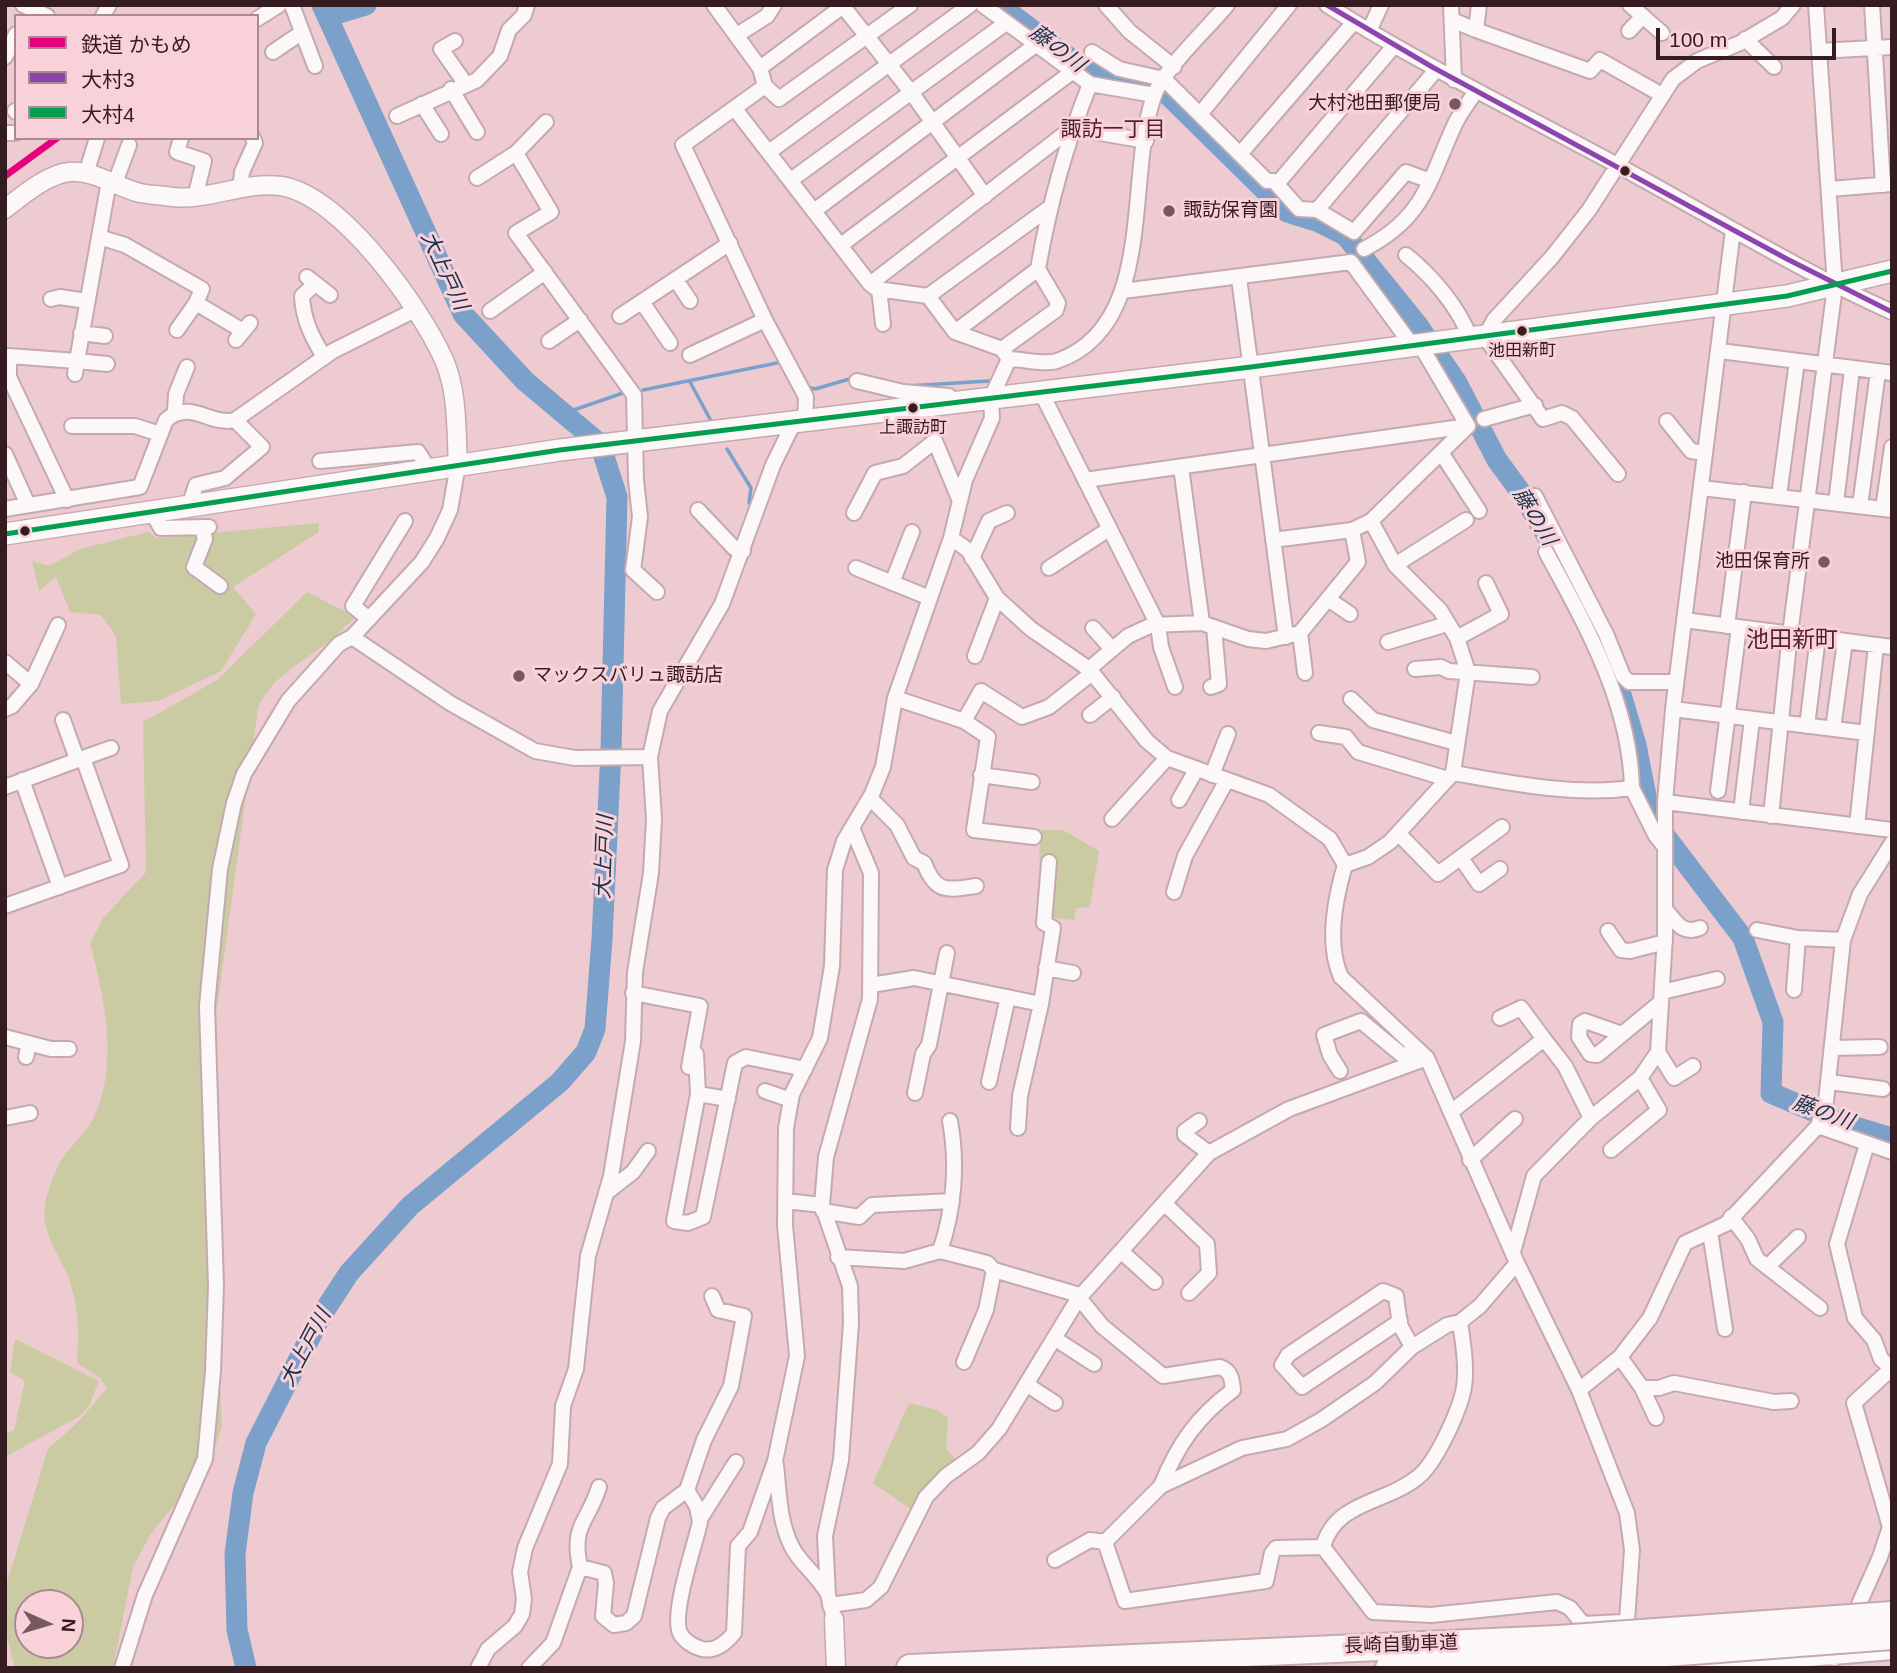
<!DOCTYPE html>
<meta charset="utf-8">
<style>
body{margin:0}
#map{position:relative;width:1897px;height:1673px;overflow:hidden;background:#edcbd1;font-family:Helvetica,"Noto Sans JP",sans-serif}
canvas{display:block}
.frame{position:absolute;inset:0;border:7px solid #341c21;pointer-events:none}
.legend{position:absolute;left:14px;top:14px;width:245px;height:126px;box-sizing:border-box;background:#f9d2d9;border:2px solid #aa898f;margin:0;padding:9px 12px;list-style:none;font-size:21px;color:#341c21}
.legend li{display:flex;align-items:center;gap:14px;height:35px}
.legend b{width:35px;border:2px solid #aa898f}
.north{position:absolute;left:14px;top:1589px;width:70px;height:70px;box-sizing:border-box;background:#f9d2d9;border:2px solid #aa898f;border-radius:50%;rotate:94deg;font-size:19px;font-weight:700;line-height:28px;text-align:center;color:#341c21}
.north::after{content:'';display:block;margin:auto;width:24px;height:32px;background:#75595f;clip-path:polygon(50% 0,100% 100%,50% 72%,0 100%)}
.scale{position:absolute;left:1656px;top:28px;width:180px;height:32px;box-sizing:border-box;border:4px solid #341c21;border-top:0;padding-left:9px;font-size:21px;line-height:24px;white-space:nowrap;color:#341c21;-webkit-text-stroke:5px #f9d2d9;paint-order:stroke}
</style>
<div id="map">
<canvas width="1897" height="1673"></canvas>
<div class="frame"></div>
<ul class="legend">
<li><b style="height:9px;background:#e5007d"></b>鉄道 かもめ</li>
<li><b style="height:9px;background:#8e44ad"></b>大村3</li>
<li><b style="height:9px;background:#039f4f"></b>大村4</li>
</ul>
<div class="north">N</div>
<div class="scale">100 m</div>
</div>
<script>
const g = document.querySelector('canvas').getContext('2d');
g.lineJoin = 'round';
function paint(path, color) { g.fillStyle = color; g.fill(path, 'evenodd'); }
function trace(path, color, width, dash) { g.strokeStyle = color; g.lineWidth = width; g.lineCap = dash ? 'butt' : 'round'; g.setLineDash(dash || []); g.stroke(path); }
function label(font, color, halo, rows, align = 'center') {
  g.font = font + ' Helvetica,"Noto Sans JP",sans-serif'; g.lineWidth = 6; g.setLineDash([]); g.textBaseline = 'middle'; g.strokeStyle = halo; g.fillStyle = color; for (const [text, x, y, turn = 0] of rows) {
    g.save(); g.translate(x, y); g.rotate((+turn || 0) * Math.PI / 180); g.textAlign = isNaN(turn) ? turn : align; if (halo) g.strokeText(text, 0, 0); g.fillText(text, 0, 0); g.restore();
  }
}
paint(new Path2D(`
 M319 523V532L233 587 256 614 221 671 158 701 121 704 116 636 101 615 70 612 56 577 39 591 32 561 49 566 80 549 148 532 156 538Z
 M307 592 356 617C343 628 331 641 317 650 292 669 272 678 258 708L206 1088 222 1427 210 1461 150 1535 133 1567 113 1668H15L7 1636 5 1589 48 1449 80 1420 107 1388 99 1377 77 1363C79 1333 79 1307 69 1279 60 1255 40 1231 45 1204 48 1190 56 1166 65 1155 72 1145 82 1136 89 1126 121 1074 105 999 90 944L103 918 146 872 143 722 217 680ZM28 1603H70V1645H28Z
 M1041 830H1063L1099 851 1090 907 1076 908 1074 920 1047 917 1054 862 1039 858Z
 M15 1339 99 1381 89 1406 80 1416 5 1457V1434L14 1430 25 1381 10 1372Z
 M909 1403 937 1410 948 1418 946 1449 957 1461 912 1510 873 1483Z`), '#cacba3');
trace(new Path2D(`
 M690 382 710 419
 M907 386 989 381
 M807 387 815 389 853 378
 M643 390 777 363
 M565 413 623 393
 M727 449 751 488 749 503`), '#7ba0c9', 3.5);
trace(new Path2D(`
 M999 5 1091 74 1146 82 1168 95 1287 212 1319 222 1345 235 1417 324 1457 383 1497 460 1522 494 1544 531 1611 661 1636 745 1650 816 1743 938 1773 1022 1771 1093 1839 1122 1892 1138
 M329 16 366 5
 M246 1668 237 1630 235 1554 243 1493 256 1443 321 1316 349 1273 410 1206 560 1082 586 1052 595 1029 602 939 611 750 617 497 600 444 525 381 463 314 322 5`), '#7ba0c9', 21);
const minor = new Path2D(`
 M23 5 47 16
 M292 5 315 66
 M714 5 760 68 765 86 683 145 765 320 806 397 805 421
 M842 5 911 92 985 196
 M983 5 1090 84 1154 95
 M1106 5 1129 31 1174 67
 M1327 5C1420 64 1519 112 1615 164 1708 214 1796 269 1892 312
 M1451 5 1454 80
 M1630 5 1662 33
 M1872 5 1883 185
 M103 16 109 5
 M257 19 279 5
 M1452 20 1476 30 1479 5
 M1476 30 1590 71 1600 60 1662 95
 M1369 31 1381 5
 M1629 31 1643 16
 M737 35 767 16 774 5
 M1745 39 1774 67
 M455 41 441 49 465 83
 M1819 51 1892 47
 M273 52 301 33
 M1092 52 1119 69 1164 79 1267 181H1274L1299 209 1317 210 1354 232 1406 172 1430 181
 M5 57 16 34
 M760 68 843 6
 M765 86 779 99 910 5
 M451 89 477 132
 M422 104 441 134
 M735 109 870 284 877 289 928 296 955 332 1002 349 1009 359
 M15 111 16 112
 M1201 113 1289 5
 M397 116 477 80 500 56 509 30 524 15 527 5
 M546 122 516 153 551 212 516 233 634 395 636 480 640 517 633 570 657 592
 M5 133H16
 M181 138 177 152 204 161 195 198
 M769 152 970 5
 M1240 154 1354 22
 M86 174 97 138
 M477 178 516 153
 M791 180 1006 23
 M115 183 129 145
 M1277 184 1394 46
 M240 189 242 172 255 143 253 138
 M1830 189 1891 184
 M1317 210 1436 70
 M814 211 1034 46
 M99 237 125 245 202 289 196 303 243 331
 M841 245 1072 72
 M1364 249C1425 218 1429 180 1455 124 1460 113 1469 102 1476 91
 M1406 255C1431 275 1459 307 1470 338
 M307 277 330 295
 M1239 278 1286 637
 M676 280 690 301
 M315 284 302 296C303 320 312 337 324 357
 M870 284 1072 128 1146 141
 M879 289 883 324
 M1123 291 1351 262 1411 344
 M928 296 1049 208
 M51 299 60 297 86 301
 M642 302 670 343
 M490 311 545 272
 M620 316 730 243
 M177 330 196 303
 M955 332 1038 269C1049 205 1066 144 1090 84
 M81 333 105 336
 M236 340 250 323
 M549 341 580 320
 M1419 343 1468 426
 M1002 349 1056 310 1058 303 1038 269
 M1720 351 1892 373
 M690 355 765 320
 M1009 359C1023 359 1044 365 1057 361 1158 326 1125 176 1154 96 1162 71 1209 27 1227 5
 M107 364 77 361 109 181
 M857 381 903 392 949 396
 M1041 392 1158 625 1161 647 1175 687
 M175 412 176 394 187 367
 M1484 419 1535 405
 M1667 421 1691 451 1705 453
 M72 426H135L160 434
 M5 454 28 505
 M1442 454 1479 511
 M320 461 418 452 429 469
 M1181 467 1202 623
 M1618 474 1572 418 1562 413 1543 419 1485 337 1494 320 1552 257 1589 210 1673 79 1697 61 1740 43 1782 18 1793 5
 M1085 480 1468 426
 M1701 488 1892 510
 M1535 496 1606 634 1623 676 1629 682H1676
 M1779 496 1797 361
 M67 500 9 377V356L77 361 75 374
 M1836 503 1852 369
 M189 506 196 485 225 478 262 447 235 420
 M1860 506 1878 372
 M5 509 140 487 166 420C191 399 210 426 235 420L333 351 413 311
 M1883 509 1892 447
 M698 510 734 548 743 551
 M152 512 161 528 209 527
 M854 513 875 473 903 466 935 441 960 501
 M1371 521 1395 565 1440 610 1457 638 1468 672 1453 773 1390 842 1368 857 1345 865C1335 899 1326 944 1341 977L1427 1058 1517 1263 1579 1390 1627 1513 1632 1550 1627 1621 1630 1639
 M202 527 205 539 194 567 220 586
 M951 538 968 550 997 598 1031 629 1089 669 1147 741 1167 758 1269 795 1330 839 1345 865
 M1273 540 1352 530 1371 521 1468 426
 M1546 552C1586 625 1630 703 1632 788
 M972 558 989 521 1007 513
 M1395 565 1466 520
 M856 568 930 598
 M1049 568 1109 529
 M892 583 912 532
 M1328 599 1350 614
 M369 619 353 606 405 521
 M1684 620 1892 647
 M1727 626 1744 492
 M1093 628 1112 649
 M1300 633 1305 673
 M352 637 450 703 535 751 575 758 650 757
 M1457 638 1501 614 1486 583
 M1388 642 1447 624
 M975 656 997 598
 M5 662 31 684 12 706 5 709
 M1089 669 1128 636 1152 625 1202 623 1248 639 1266 641 1300 633 1358 562 1352 530
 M1415 669 1441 667 1449 671 1532 677
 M31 684 58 625
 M1211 687 1219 684 1214 627
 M895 698 964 721 988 737 974 830 1034 837
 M1351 699 1373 720 1456 743
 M1673 709 1867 733
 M1090 715 1113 697
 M63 720 77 759
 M964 721 981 691 1022 717 1049 707 1092 673
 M1807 726 1818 637
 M1833 729 1845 641
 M1319 733 1346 737 1358 752 1448 779
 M83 758 111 748
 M1453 773C1511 783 1573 796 1632 788L1656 836 1664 846
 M981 775 1032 782
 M1212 775 1228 734
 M22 780 60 887
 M5 787 83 758 121 865 5 906
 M1718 791 1739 627
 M870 798 897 825 914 858 924 863C936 894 947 890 976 886
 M1179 800 1196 770
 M1665 802 1892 830
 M1741 812 1752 719
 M1771 816 1790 634 1835 286 1816 5
 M1112 819 1167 758
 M1857 826 1876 645
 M1398 833 1438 874 1502 827
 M1461 858 1479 884 1500 869
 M1174 892 1185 856 1227 780
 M1665 909C1676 922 1682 935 1700 928
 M1757 930 1798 938 1843 940
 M1608 931 1621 950 1630 951 1665 942
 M1046 968 1073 973
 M871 985 914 978 1041 1004
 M1794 990 1798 938
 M1662 992 1717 979
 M633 993 700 1006 689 1067
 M1500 1018 1521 1008 1544 1039
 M1622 1034 1585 1021 1580 1024 1579 1037 1590 1054 1597 1055 1661 1002
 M5 1037 51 1049H69
 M1832 1048 1880 1047
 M1658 1052 1674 1078 1693 1066
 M696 1054 698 1094 728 1099
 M26 1057 29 1043
 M1340 1071 1330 1055 1324 1035 1361 1021 1402 1055 1419 1051
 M989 1082 1008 997
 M1829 1082 1883 1089
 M765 1091 791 1100
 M915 1093 923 1054 929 1045 947 953
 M698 1094 674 1221 688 1223 703 1217 735 1063 746 1057 805 1069
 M1451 1112 1544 1039 1565 1066 1591 1118
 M5 1118 30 1113
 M1199 1121 1185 1131V1135L1209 1153
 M1818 1126 1892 1152
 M1018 1128 1020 1096 1041 1004 1053 928 1044 923 1049 862
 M1867 1144 1837 1244 1855 1318 1874 1340 1881 1359 1892 1369
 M1611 1150 1659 1110 1640 1078
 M1470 1160 1515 1119
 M606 1193 633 1172 648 1151
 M785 1201 822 1205
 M1164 1203 1207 1244 1209 1273 1189 1293
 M823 1211 859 1217 872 1205 952 1201
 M1731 1217 1748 1239 1757 1259 1820 1308
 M1710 1232 1725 1329
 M940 1251C954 1210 958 1164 950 1121
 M1122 1252 1155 1282
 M1513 1252 1534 1176 1591 1118 1640 1078 1658 1052 1665 936V802L1673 709 1733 230
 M838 1257 904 1261 940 1251 987 1263 994 1270 1076 1294 1102 1326 1163 1376 1220 1367C1231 1371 1232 1379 1233 1390 1197 1417 1178 1444 1161 1486
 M1767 1267 1798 1237
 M1400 1321 1302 1387 1282 1365 1288 1355 1383 1291 1396 1296 1400 1325 1412 1347
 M1054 1338 1094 1364
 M1620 1357 1642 1388H1659L1674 1383 1774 1402 1791 1401
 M964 1362 986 1310 994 1270
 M1026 1384 1055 1403
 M1642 1388 1656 1418
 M1579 1390 1620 1357 1650 1318 1685 1243 1726 1224 1818 1126 1826 1101 1843 940 1860 894 1892 843
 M776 1465C779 1492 779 1522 792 1547 799 1562 816 1574 826 1591
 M687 1490 704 1440 731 1386 744 1316 718 1310 712 1296
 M700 1519 736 1462
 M1105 1542 1125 1601 1266 1581 1272 1553 1276 1548 1323 1547
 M1323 1547 1373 1612 1431 1615 1557 1602 1570 1608 1583 1624 1622 1622
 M1323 1547C1335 1501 1385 1504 1418 1477 1436 1463 1460 1410 1464 1387 1467 1366 1463 1343 1460 1322
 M1055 1560 1090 1540 1105 1542 1161 1486 1242 1448 1287 1439 1321 1420 1375 1383 1412 1347 1447 1325 1460 1322 1480 1306 1517 1263
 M580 1567C571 1524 588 1523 599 1487
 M830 1605 866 1600 881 1587 926 1497 946 1476 978 1453 999 1429 1078 1299 1209 1153 1289 1109 1427 1058
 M833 1614 828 1595 825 1536 841 1460 851 1323 850 1286 822 1205 826 1157 870 999 871 873 852 828
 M1835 1658 1880 1557 1890 1527 1854 1403 1892 1368
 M122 1668 145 1595 205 1459 213 1371 216 1286 207 1006 220 869 234 803 244 774 288 701 339 644 352 637 422 562 437 538 450 510 458 465
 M478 1668 488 1649 515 1626 522 1614 524 1599 520 1572 525 1548 560 1464 563 1406 576 1369 588 1256 611 1176 633 1041 635 972 651 873 654 819 650 757 660 711 722 604 773 465 794 422
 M529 1668 553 1643 580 1567 604 1573 606 1583 603 1616 614 1625 626 1623 634 1616 658 1518 663 1508 687 1490 697 1507 700 1522C695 1545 671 1614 680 1633 684 1641 694 1647 702 1649 715 1652 726 1643 734 1633L738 1546 750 1532 775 1461 797 1356 785 1225 786 1128 792 1094 820 1038 832 966 835 870 844 841 872 794 883 767 895 698 951 538 965 480 992 418 991 398 1009 359
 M1703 1668 1892 1652`);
const tertiary = new Path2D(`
 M5 209C23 195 46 175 69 172 95 170 116 187 140 193 150 195 161 195 172 197 209 201 244 181 281 186 341 195 421 308 444 360 458 392 456 430 458 465
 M834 1619 836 1668`);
const secondary = new Path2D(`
 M5 534 560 450 1251 367 1787 296 1892 271`);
const motorway = new Path2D(`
 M910 1668 1558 1639
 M1389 1668 1560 1661`);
trace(minor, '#c4aaaf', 18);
trace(tertiary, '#c4aaaf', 21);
trace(secondary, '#c4aaaf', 24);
trace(motorway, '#c4aaaf', 30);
trace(minor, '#fcf7f8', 14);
trace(tertiary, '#fcf7f8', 18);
trace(secondary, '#fcf7f8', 21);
trace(motorway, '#fcf7f8', 26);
const motorwayBridge = new Path2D(`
 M1558 1639 1892 1615
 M1560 1661 1892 1636`);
trace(motorwayBridge, '#c4aaaf', 30, []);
trace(motorwayBridge, '#fcf7f8', 26);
trace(new Path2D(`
 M1327 5 1434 68 1787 259 1892 312`), '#8e44ad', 5);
trace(new Path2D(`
 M5 534 560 450 1251 367 1787 296 1892 271`), '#039f4f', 5);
trace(new Path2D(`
 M5 176 57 138`), '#e5007d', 7);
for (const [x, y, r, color] of [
 [1455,104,7,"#75595f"],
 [1625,171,6,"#341c21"],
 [1169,211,7,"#75595f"],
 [1522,331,6,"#341c21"],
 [913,408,6,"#341c21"],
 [25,531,6,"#341c21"],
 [1824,562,7,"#75595f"],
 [519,676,7,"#75595f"]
]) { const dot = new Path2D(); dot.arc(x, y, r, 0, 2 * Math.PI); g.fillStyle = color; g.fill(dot); trace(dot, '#f9d2d9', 2.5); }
label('17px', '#341c21', '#f9d2d9', [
 ["池田新町",1522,351],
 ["上諏訪町",913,428]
]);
label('19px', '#341c21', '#f9d2d9', [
 ["大村池田郵便局",1441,104],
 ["諏訪保育園",1183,211,"left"],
 ["池田保育所",1810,562],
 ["マックスバリュ諏訪店",533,676,"left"]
], 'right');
label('19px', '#341c21', '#f9d2d9', [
 ["長崎自動車道",1401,1645,-2]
]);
label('italic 21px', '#15324a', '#f9d2d9', [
 ["藤の川",1057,49,37],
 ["大上戸川",444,271,65],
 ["藤の川",1534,517,59],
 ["大上戸川",605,857,-88],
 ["藤の川",1823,1113,20],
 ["大上戸川",306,1348,-62]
]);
label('21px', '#511f2d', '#f9d2d9', [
 ["諏訪一丁目",1113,130]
]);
label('23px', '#511f2d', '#f9d2d9', [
 ["池田新町",1792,641]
]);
</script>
